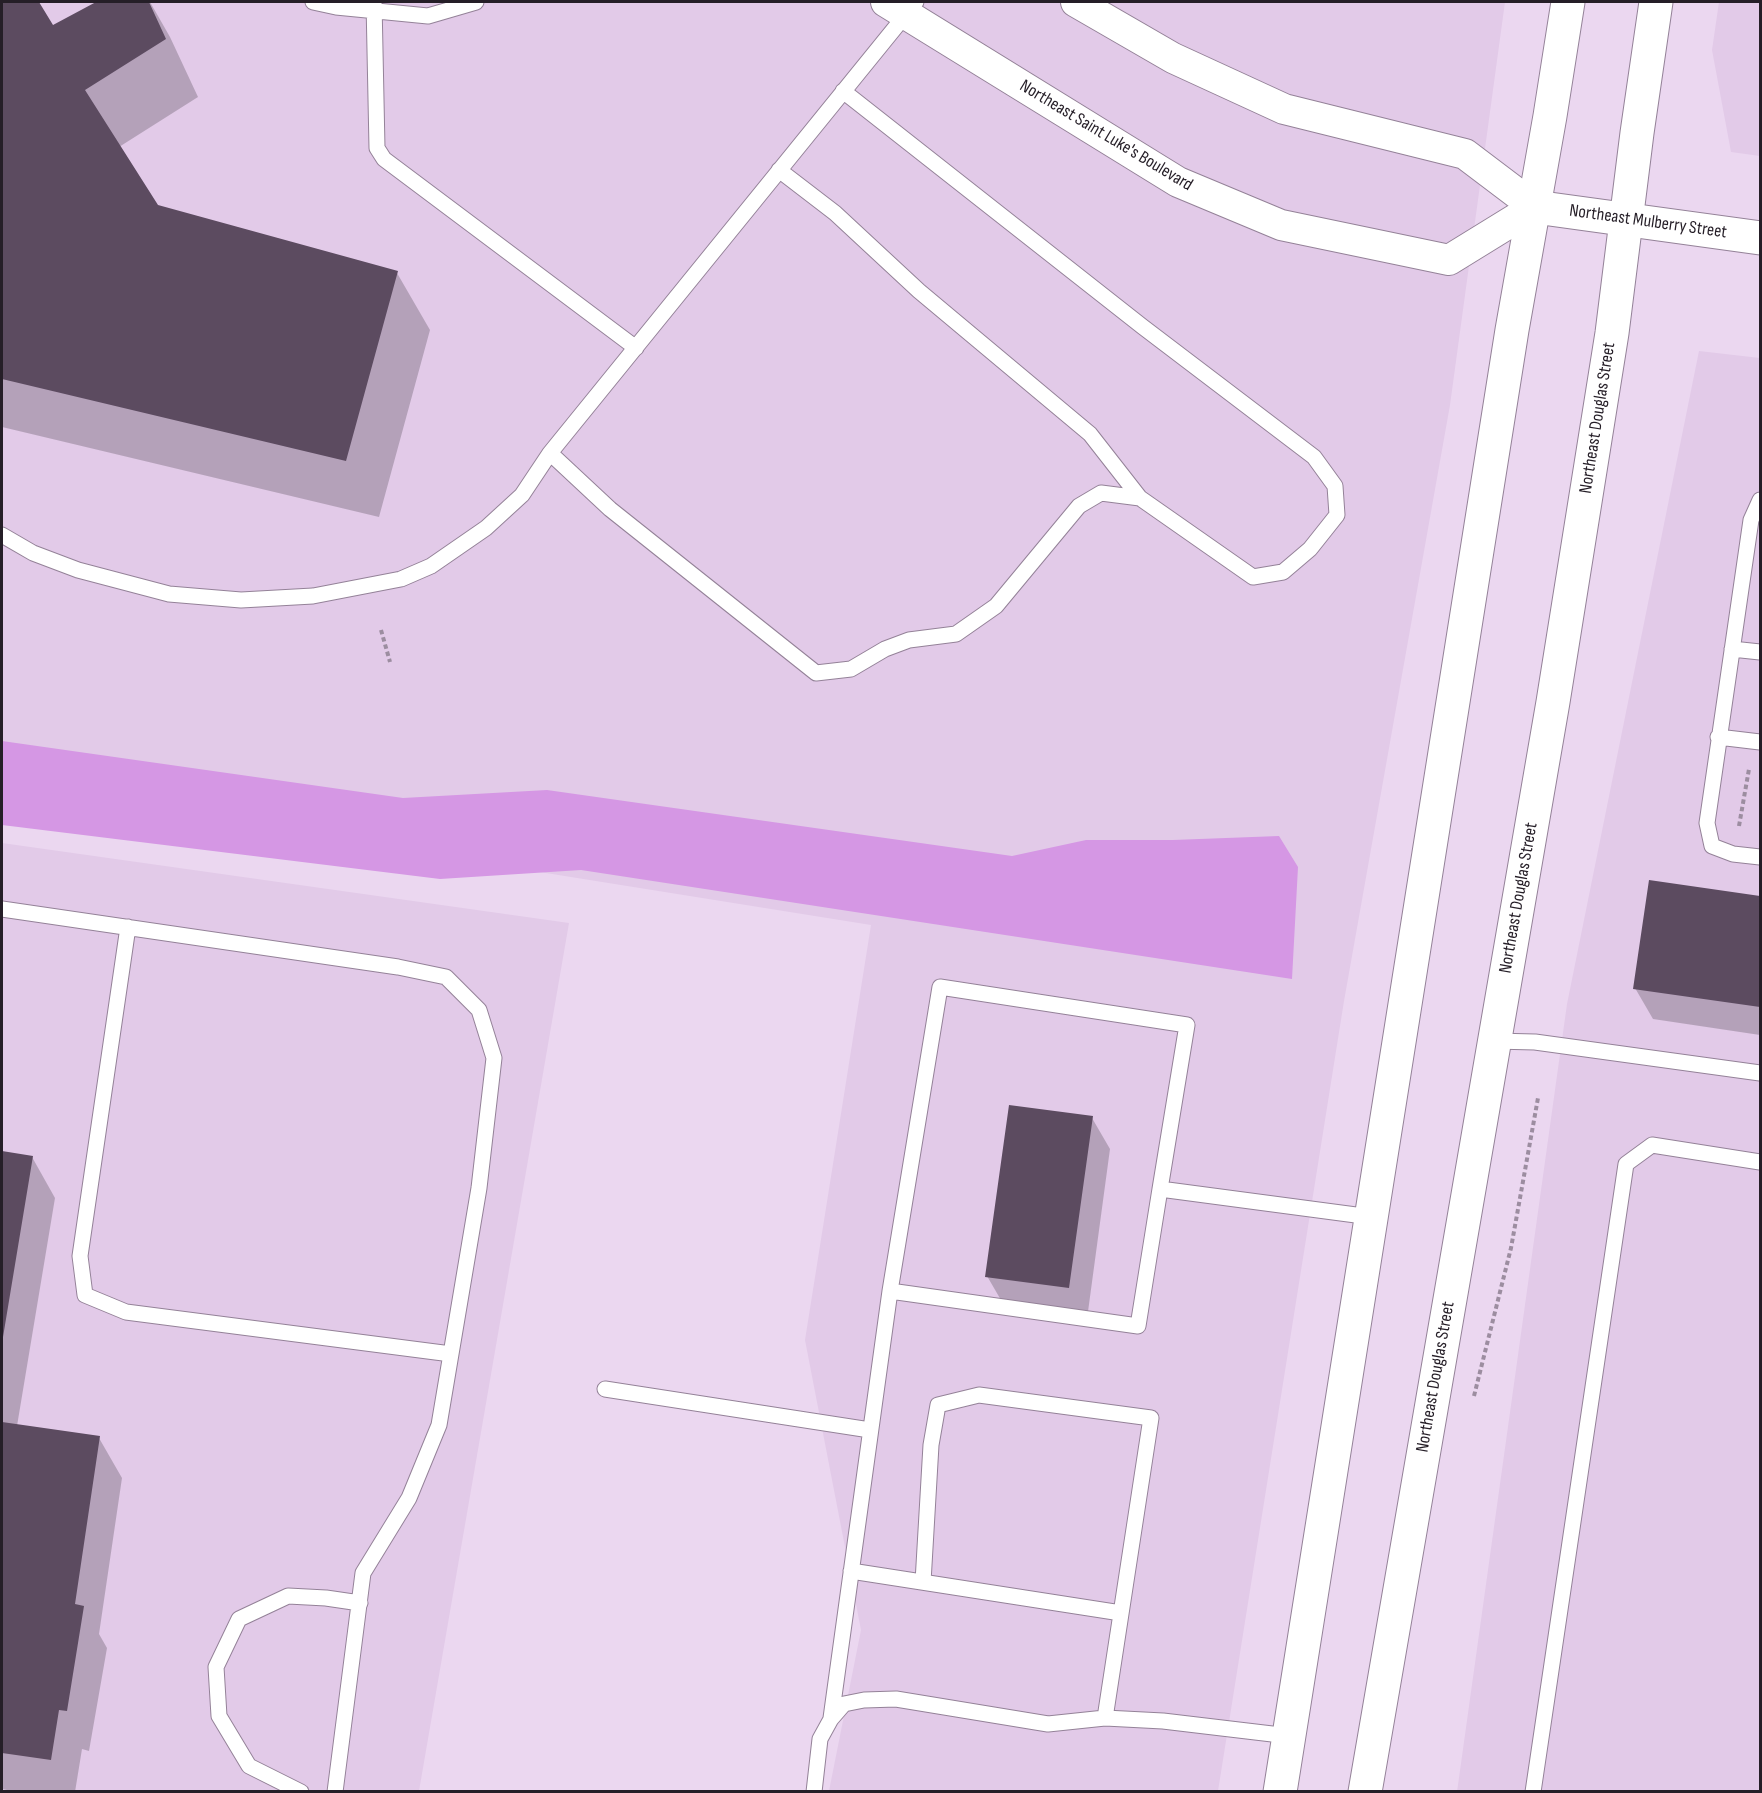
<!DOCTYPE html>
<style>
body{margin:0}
#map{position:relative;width:1762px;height:1793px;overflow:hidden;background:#ebd7f0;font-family:"Sofia Sans Condensed",sans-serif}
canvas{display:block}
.frame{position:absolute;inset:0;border:3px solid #251e27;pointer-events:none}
</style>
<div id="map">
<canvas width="1762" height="1793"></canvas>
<div class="frame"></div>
</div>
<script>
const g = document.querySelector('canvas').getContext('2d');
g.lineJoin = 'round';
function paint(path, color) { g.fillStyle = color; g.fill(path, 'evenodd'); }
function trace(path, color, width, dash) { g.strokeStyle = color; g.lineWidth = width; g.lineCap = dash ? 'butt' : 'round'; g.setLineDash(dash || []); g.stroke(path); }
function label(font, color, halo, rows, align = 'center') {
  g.font = font + ' "Sofia Sans Condensed",sans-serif'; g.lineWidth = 6; g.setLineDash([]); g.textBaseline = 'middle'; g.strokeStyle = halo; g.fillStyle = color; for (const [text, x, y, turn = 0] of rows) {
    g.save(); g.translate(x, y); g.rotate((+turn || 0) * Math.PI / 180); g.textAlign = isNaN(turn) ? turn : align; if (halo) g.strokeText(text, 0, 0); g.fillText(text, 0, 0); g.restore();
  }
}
paint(new Path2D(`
 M2 2H1505L1450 405 1344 1001 1218 1791H829L861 1630 805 1340 871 925 2 786Z
 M1719 2H1760V156L1731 152 1712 50Z
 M1699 351 1760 358V1791L1457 1792 1567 1004Z
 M2 843 569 923 419 1791 2 1792Z`), '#e2cae8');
paint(new Path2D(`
 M2 741 403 798 547 790 1012 856 1086 840H1173L1279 836 1298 867 1292 979 581 870 440 879 2 825Z`), '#d597e4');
paint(new Path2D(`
 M2 2H38L52 27 99 2H150L170 37 198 97 119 147 157 206 397 273 430 330 379 517 2 427Z
 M1651 882 1760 898V1035L1653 1019 1635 988Z
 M1092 1118 1110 1149 1087 1319 1005 1307 987 1276Z
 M2 1152 32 1157 55 1198 17 1426 99 1438 122 1478 99 1634 107 1648 89 1751 82 1749 75 1792H17L2 1789Z`), '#0003');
paint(new Path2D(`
 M2 2H39L53 25 96 2H149L166 39 85 90 158 205 398 271 346 461 2 379Z
 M1649 880 1760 896V1007L1633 989Z
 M1009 1105 1093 1116 1069 1288 985 1277Z
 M2 1151 33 1156 3 1337H2Z
 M2 1422 100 1436 75 1604 84 1606 67 1711 59 1710 51 1760 2 1753Z`), '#5c4b60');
const service = new Path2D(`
 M313 2 336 7 428 16 476 2
 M374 2 377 148 384 159 636 348
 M779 170 835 213 919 291 1090 434 1140 498
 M550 453 610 509 816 673 851 669 885 649 909 640 956 634 996 606 1079 506 1101 493 1140 498 1253 577 1283 572 1310 549 1337 515 1335 486 1314 457 1143 327 843 91
 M1760 500 1751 520 1707 823 1712 846 1733 854 1760 857
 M2 535 33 553 78 570 169 594 241 600 313 596 401 579 431 566 486 528 522 495 550 453 916 2
 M1732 649 1760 652
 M1718 737 1760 742
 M2 909 398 967 446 977 479 1010 494 1058 479 1188 439 1425 409 1498 363 1573 335 1792
 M128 927 80 1256 85 1295 126 1312 451 1354
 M1494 1041 1535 1042 1760 1073
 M1160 1189 1138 1326 890 1291 940 987 1187 1025 1160 1189 1371 1217
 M605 1389 870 1430
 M851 1571 1121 1613
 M923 1582 931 1445 938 1405 979 1395 1151 1418 1105 1718
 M831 1718 890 1291
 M301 1792 249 1766 219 1716 216 1667 239 1619 288 1596 326 1598 360 1603
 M814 1792 820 1739 831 1719 844 1704 864 1700 896 1699 1048 1724 1105 1718 1163 1721 1289 1736
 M1533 1792 1626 1164 1652 1145 1760 1162`);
const minor = new Path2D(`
 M886 2 1178 182 1281 225 1449 260 1535 207 1465 154 1284 109 1173 58 1076 2`);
const tertiary = new Path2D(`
 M1535 207 1760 238`);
const secondary = new Path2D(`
 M1280 1792 1512 330 1550 116 1568 2
 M1365 1792 1553 702 1612 333 1637 133 1656 2`);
trace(service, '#948298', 17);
trace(minor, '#948298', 32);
trace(tertiary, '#948298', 35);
trace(secondary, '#948298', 35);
trace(new Path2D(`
 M381 630 390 662
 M1739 826 1749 769
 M1474 1396 1511 1248 1538 1098`), '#9c8da0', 4, [4.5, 3]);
trace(service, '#fff', 15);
trace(minor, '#fff', 30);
trace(tertiary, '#fff', 33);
trace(secondary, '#fff', 33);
label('18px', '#251e27', '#fff', [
 ["Northeast Saint Luke's Boulevard",1106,136,31],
 ["Northeast Mulberry Street",1648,222,8],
 ["Northeast Douglas Street",1598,418,-81],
 ["Northeast Douglas Street",1519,898,-80],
 ["Northeast Douglas Street",1436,1377,-80]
]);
</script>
